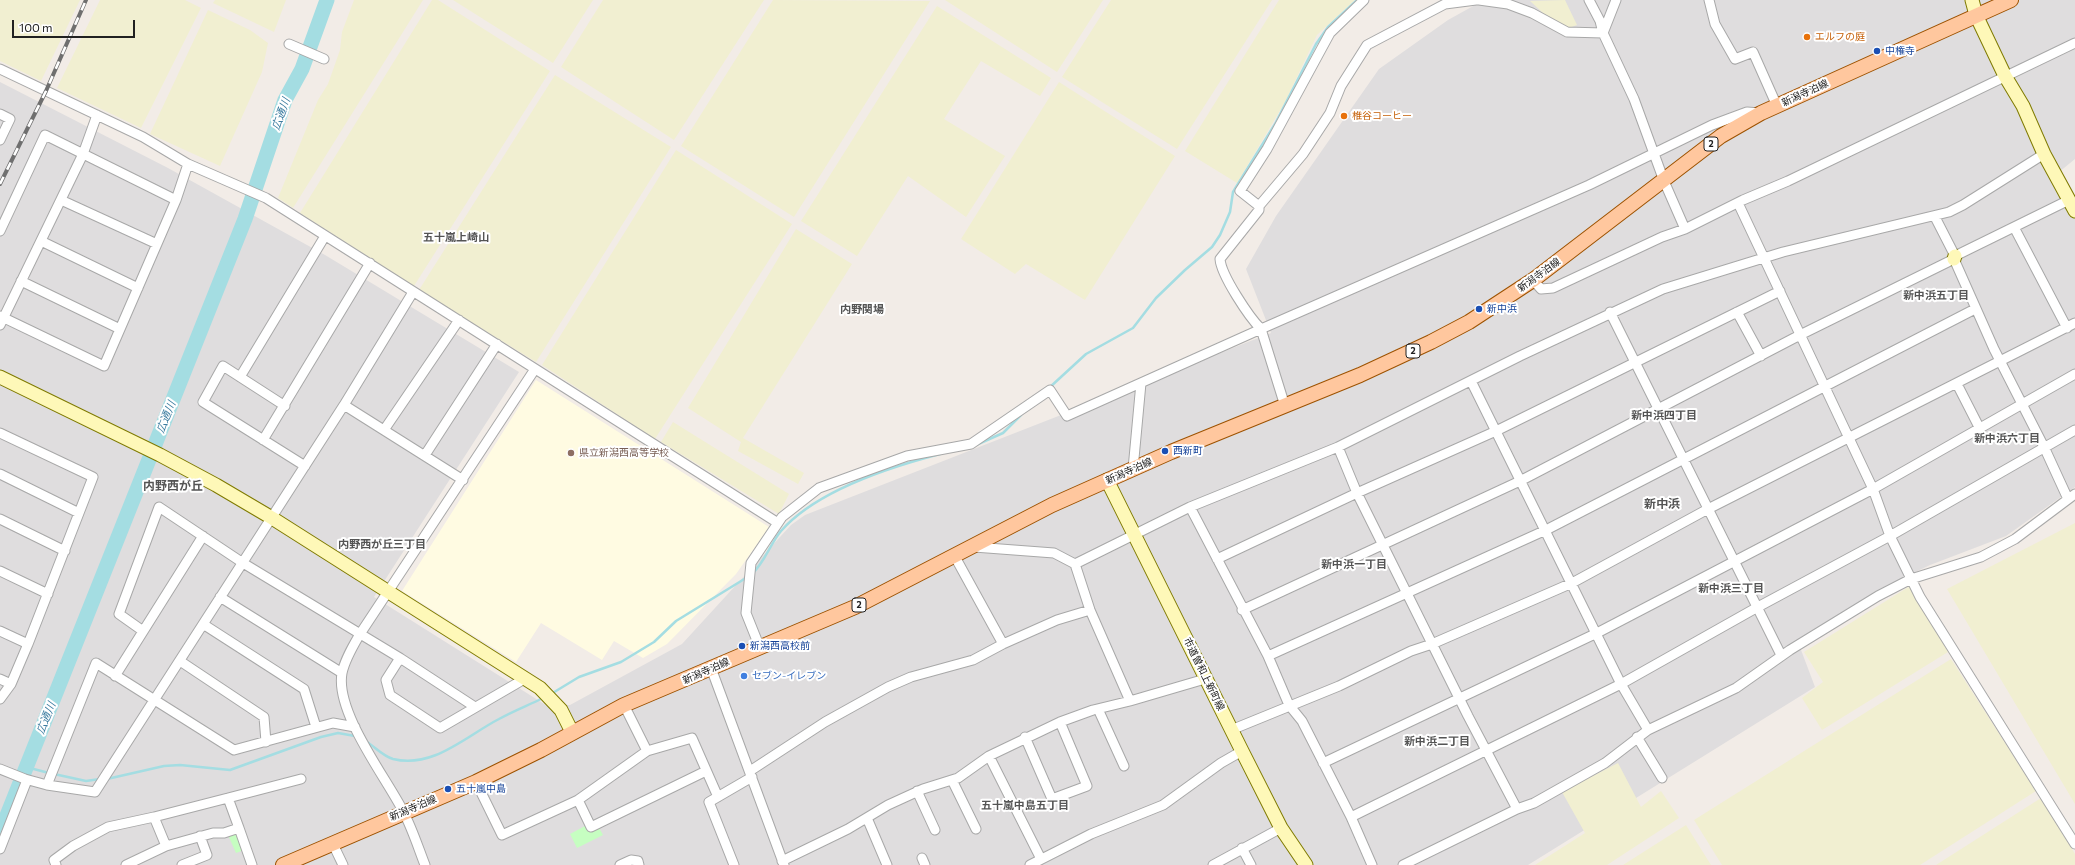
<!DOCTYPE html>
<meta charset="utf-8">
<style>
body{margin:0}
#map{position:relative;width:2075px;height:865px;overflow:hidden;background:#f2ece7;font-family:Commissioner,sans-serif}
canvas{display:block}
.scale{position:absolute;left:12px;top:20px;width:123px;height:18px;box-sizing:border-box;border:2px solid #212121;border-top:0;padding-left:5px;font-size:12px;line-height:14px;white-space:nowrap;color:#212121;-webkit-text-stroke:3px #fff;paint-order:stroke}
</style>
<div id="map">
<canvas width="2075" height="865"></canvas>
<div class="scale">100 m</div>
</div>
<script>
const g = document.querySelector('canvas').getContext('2d');
g.lineJoin = 'round';
function paint(path, color) { g.fillStyle = color; g.fill(path, 'evenodd'); }
function trace(path, color, width, dash) { g.strokeStyle = color; g.lineWidth = width; g.lineCap = dash ? 'butt' : 'round'; g.setLineDash(dash || []); g.stroke(path); }
function label(font, color, halo, rows, align = 'center') {
  g.font = font + ' Commissioner,"Noto Sans JP",sans-serif'; g.lineWidth = 4; g.setLineDash([]); g.textBaseline = 'middle'; g.strokeStyle = halo; g.fillStyle = color; for (const [text, x, y, turn = 0] of rows) {
    g.save(); g.translate(x, y); g.rotate((+turn || 0) * Math.PI / 180); g.textAlign = isNaN(turn) ? turn : align; if (halo) g.strokeText(text, 0, 0); g.fillText(text, 0, 0); g.restore();
  }
}
paint(new Path2D(`
 M1484 0H2075V159L2053 177 2075 216V487L2006 536 1930 565 1878 590 1798 642 1815 687 1528 865H0V82L168 168 325 255 519 372 374 597 549 707 570 705 682 644 791 525 805 515 1271 333 1246 269 1276 216 1379 69 1448 20Z`), '#dfddde');
paint(new Path2D(`
 M536 380 769 527 736 574 667 644 643 658 614 641 602 660 541 623 516 662 402 591Z`), '#fffbe2');
paint(new Path2D(`
 M0 0H80L41 81 0 61Z
 M100 0H185L201 8 141 128 57 88Z
 M215 0H286L274 32 213 3Z
 M354 0H423L293 208 278 198 318 100 328 84 340 50 342 32Z
 M432 0H438L550 71 414 286 300 213Z
 M453 0H593L553 63Z
 M603 0H764L674 140 561 67Z
 M773 0 930 1 794 217 681 146Z
 M945 0H1103L1057 72Z
 M1111 0H1272L1177 149 1062 77Z
 M1279 0H1355L1317 35 1285 102 1237 183 1185 151Z
 M1565 0 1577 25 1569 28 1543 13 1530 1Z
 M937 6 1051 78 1040 96 981 61 944 119 1005 156 966 217 908 176 857 256 801 221Z
 M208 10 250 30 268 43 262 72 220 166 150 134Z
 M555 75 671 147 536 362 419 290Z
 M1059 82 1175 156 1085 300 1026 264 1015 274 961 239Z
 M676 150 792 224 655 439 542 365Z
 M796 229 852 264 743 438 804 473 798 484 738 451 741 442 688 408Z
 M673 422 789 494 779 514 661 442Z
 M2075 523V804L1947 589Z
 M1910 586 1948 652 1822 730 1802 698 1823 682 1804 652Z
 M1951 659 2036 791 1920 865H1722L1694 820Z
 M1618 763 1641 807 1661 791 1679 818 1607 865H1535L1585 833 1562 792Z
 M2041 798 2075 854V865H1936Z
 M1686 825 1711 865H1623Z`), '#f1efd1');
paint(new Path2D(`
 M585 826 588 831 598 826 603 835 577 848 570 834Z
 M236 834 244 850 236 853 228 835Z`), '#c6fec1');
trace(new Path2D(`
 M1049 388 1086 354 1133 328 1156 298 1185 270 1212 247 1220 235 1230 212 1233 192 1275 124 1316 44 1328 27 1357 0
 M976 445 1003 433 1021 415
 M752 574C765 562 770 544 781 531 816 491 890 467 940 454
 M551 694 579 677 621 662 654 642 676 621 746 578
 M367 742C375 747 383 756 393 759 433 769 466 736 499 719 513 711 529 705 543 698
 M26 767 49 773
 M54 774 86 781 100 779
 M107 779 164 766 180 765 230 770 321 737 338 733 355 736`), '#a4dde2', 2.5);
trace(new Path2D(`
 M0 833 245 219 285 100 302 69 327 0`), '#a4dde2', 15);
const street = new Path2D(`
 M1479 0 1508 4 1532 13 1567 32 1603 33
 M1589 0 1600 21 1603 33 1634 99 1664 181 1685 229
 M1709 0 1715 24 1735 59 1753 52 1777 106
 M1603 33 1616 0
 M289 44 324 59
 M0 69 143 137 188 164 266 198 778 523
 M0 114 10 119 0 140
 M61 200 157 244
 M1738 203 1873 489 1890 536 1920 597 2075 844
 M1259 206 1240 191 1267 149 1330 33 1364 0
 M1935 217 1955 256 2069 200
 M2015 229 2067 328
 M0 231 45 135 176 200
 M41 241 138 288
 M1533 280 1541 289 1553 288 1662 237 1685 229 1743 200 1788 181 2075 43
 M21 281 120 329
 M1610 312 1781 655
 M1737 312 1761 356
 M0 316 104 366 176 200 188 164
 M0 325 83 154 97 115
 M240 377 325 236
 M1471 381 1621 684 1648 730
 M1957 384 1980 429
 M344 405 463 480
 M285 406 223 366 203 402 305 466
 M1285 406 1261 329C1249 317 1221 275 1220 259L1259 210V206L1303 154 1330 113 1341 86 1367 45 1445 4 1476 0
 M384 430 459 320
 M0 433 93 477 28 644 11 684 0 699
 M263 440 370 263
 M1338 447 1357 493 1468 716 1517 809
 M425 455 497 344
 M1133 469 1141 383
 M0 474 79 513
 M1190 507 1268 656 1289 705 1302 721 1351 817 1372 865
 M0 519 65 551
 M974 547 1054 553 1075 564 1090 610 1130 701
 M954 555 1003 644
 M1217 559 1357 493 1496 431 1780 291
 M1075 564 1190 507 1338 447 1520 356 1663 289 1783 252 1949 212 1963 205 2044 154
 M0 571 48 594
 M220 597 342 673
 M1242 610 1520 481 1800 335 1954 259 1994 349 2045 449 2068 499
 M203 624 304 689 316 727
 M0 631 28 644
 M143 631 119 614 159 507 243 563 400 658 475 707
 M760 648 746 613 751 563 782 517 819 488 907 456 971 444 1050 390 1067 416 1261 329 1589 185 1712 125 1747 112 1760 113
 M1268 656 1546 530 1975 309
 M400 658 386 680 390 695 440 728 526 678
 M180 661 264 717 266 742
 M711 668 784 865
 M115 676 203 536
 M0 679 11 684
 M624 705 647 751
 M1098 709 1124 766
 M1231 730 1339 686 1411 651 1432 644 1572 583 1708 509 2075 323
 M1025 737 1052 799 1087 786 1060 722
 M1637 737 1662 778
 M989 756 1041 859
 M1323 763 1597 633 1873 489 2075 374
 M0 769 25 779 47 785 95 792 344 405 413 292
 M706 771 591 827 578 800 647 751 692 738 718 797
 M750 771 825 722 888 687 911 677 973 660 1003 644 1057 620 1090 610
 M952 780 976 829
 M476 782 502 835 578 800
 M47 785 96 663 234 750 333 723 355 727
 M917 791 935 830
 M228 798 301 779
 M154 817 228 798 239 828
 M1351 817 1621 684 1756 608 1890 536 2075 430
 M867 818 887 865
 M332 842 343 865
 M1242 848 1251 865
 M0 849 27 780
 M922 858 925 865
 M782 861 848 829 888 805 923 789 958 778 989 756 1060 722 1093 710 1130 701 1205 679
 M56 865 54 860 73 846 108 827 154 817 166 846
 M126 865 166 846 213 833H224L239 828 252 865
 M182 865 207 855 200 836
 M425 865C418 847 412 828 403 811 385 776 335 712 342 673 345 659 353 646 360 634L535 369
 M620 865 631 860 638 861 639 865
 M734 865 709 802 752 777
 M1030 865 1091 834 1163 805 1221 763 1242 751
 M1213 865 1281 828
 M1403 865 1517 809 1534 803 1605 763 1648 730 1736 688 1790 650 1878 596 1911 579 1981 557 2015 539 2075 494`);
const secondary = new Path2D(`
 M1972 0 1976 15 2005 76 2023 106 2044 154 2075 211
 M1954 259 1955 256
 M0 377 160 455 216 485 272 518 540 688 561 710 572 732
 M1107 480 1242 751 1281 828 1306 865`);
const primary = new Path2D(`
 M283 865 476 782 541 750 624 705 855 607 1052 505 1171 452 1360 375 1431 342 1469 322 1533 280 1721 136 1761 113 2011 0`);
trace(street, '#a8a8a8', 11);
trace(secondary, '#7f7a00', 15);
trace(primary, '#9d5200', 16);
trace(street, '#fff', 9);
trace(secondary, '#fef8b8', 13);
trace(primary, '#ffc79e', 14);
const rail = new Path2D(`
 M0 184 46 91 86 0`);
trace(rail, '#6f6f6f', 4);
trace(rail, '#fff', 2.5, [8]);
for (const [x, y, r, color] of [
 [1807,37,4,"#e8710a"],
 [1877,51,4,"#1a4fb4"],
 [1344,116,4,"#e8710a"],
 [1479,309,4,"#1a4fb4"],
 [1165,451,4,"#1a4fb4"],
 [571,453,4,"#8d6e63"],
 [742,646,4,"#1a4fb4"],
 [744,676,4,"#3f7fe0"],
 [448,789,4,"#1a4fb4"]
]) { const dot = new Path2D(); dot.arc(x, y, r, 0, 2 * Math.PI); g.fillStyle = color; g.fill(dot); trace(dot, '#fff', 1.5); }
for (const [x, y, w] of [
 [1711,144,14],
 [1413,351,14],
 [859,605,14]
]) { const box = new Path2D(); box.roundRect(x - w / 2, y - 7, w, 14, 3); g.fillStyle = '#fff'; g.fill(box); trace(box, '#212121', 1); }
label('bold 9px', '#212121', null, [
 ["2",1711,144],
 ["2",1413,351],
 ["2",859,605]
]);
label('10px', '#c56008', '#fff', [
 ["エルフの庭",1815,37],
 ["椎谷コーヒー",1352,116]
], 'left');
label('10px', '#164399', '#fff', [
 ["中権寺",1885,51],
 ["新中浜",1487,309],
 ["西新町",1173,451],
 ["新潟西高校前",750,646],
 ["五十嵐中島",456,789]
], 'left');
label('10px', '#212121', '#fff', [
 ["新潟寺泊線",1805,93,-25],
 ["新潟寺泊線",1539,275,-36],
 ["新潟寺泊線",1129,471,-24],
 ["新潟寺泊線",706,671,-24],
 ["市道曽和上新町線",1204,674,64],
 ["新潟寺泊線",413,808,-23]
]);
label('10px', '#785e54', '#fff', [
 ["県立新潟西高等学校",579,453]
], 'left');
label('10px', '#366cbe', '#fff', [
 ["セブン-イレブン",752,676]
], 'left');
label('italic 11px', '#3c7da0', '#fff', [
 ["広通川",281,114,-70],
 ["広通川",166,417,-68],
 ["広通川",46,718,-68]
]);
label('bold 11px', '#545454', '#fff', [
 ["五十嵐上崎山",456,237],
 ["新中浜五丁目",1936,295],
 ["内野関場",862,309],
 ["新中浜四丁目",1664,415],
 ["新中浜六丁目",2007,438],
 ["内野西が丘三丁目",382,544],
 ["新中浜一丁目",1354,564],
 ["新中浜三丁目",1731,588],
 ["新中浜二丁目",1437,741],
 ["五十嵐中島五丁目",1025,805]
]);
label('bold 12px', '#545454', '#fff', [
 ["内野西が丘",173,486],
 ["新中浜",1662,504]
]);
</script>
